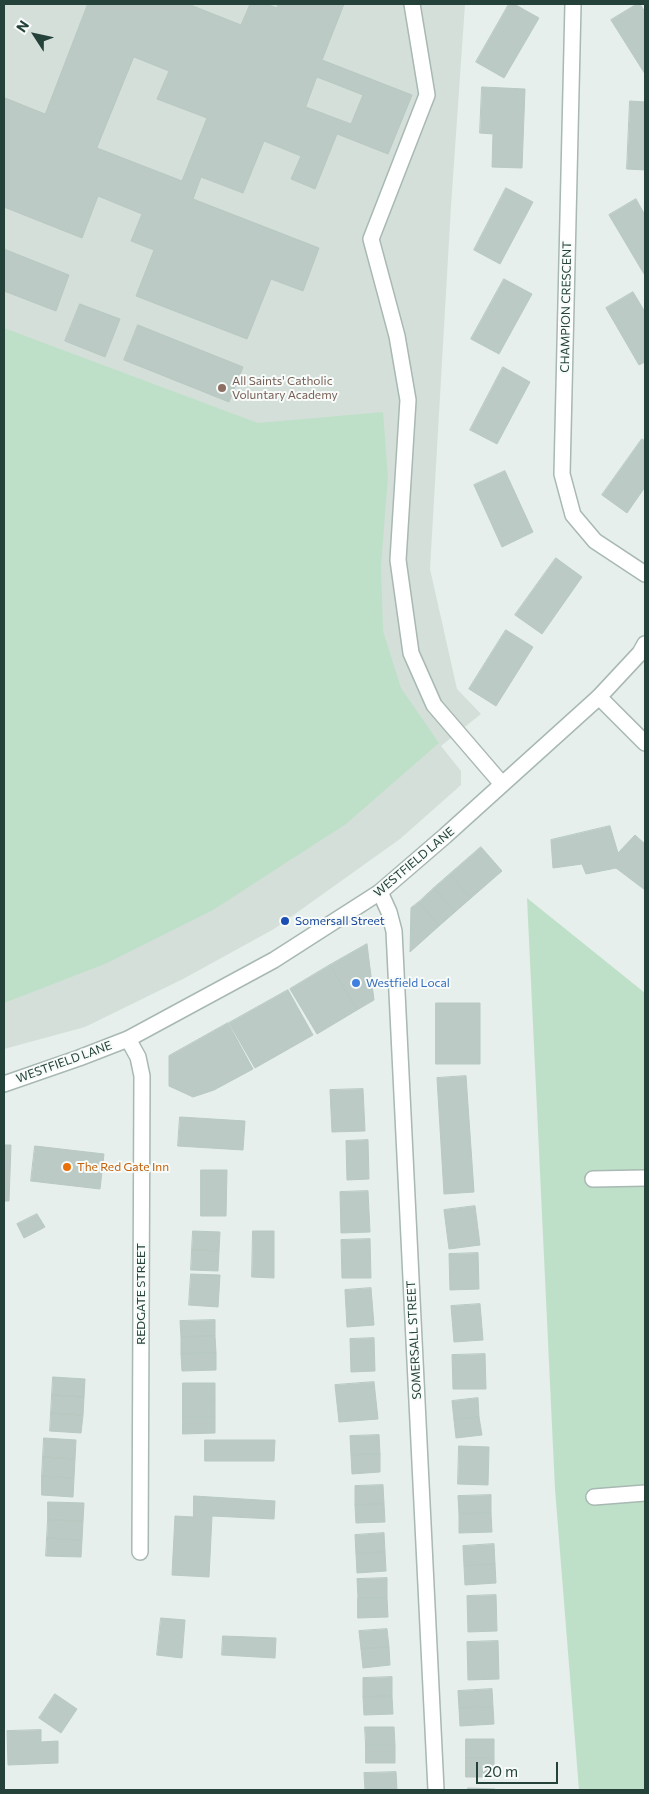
<!DOCTYPE html>
<style>
body{margin:0}
#map{position:relative;width:649px;height:1794px;overflow:hidden;background:#e6efeb;font-family:Commissioner,sans-serif}
canvas{display:block}
.frame{position:absolute;inset:0;border:5px solid #24423a;pointer-events:none}
.north{position:absolute;left:10px;top:10px;width:50px;height:50px;-webkit-text-stroke:4px #f7fbf9;paint-order:stroke;rotate:305deg;font-size:14px;font-weight:700;line-height:20px;text-align:center;color:#24423a}
.north::after{content:'';display:block;margin:auto;width:18px;height:22px;background:#24423a;clip-path:polygon(50% 0,100% 100%,50% 72%,0 100%)}
.scale{position:absolute;left:476px;top:1762px;width:82px;height:22px;box-sizing:border-box;border:2px solid #24423a;border-top:0;padding-left:6px;font-size:15px;line-height:18px;white-space:nowrap;color:#24423a;-webkit-text-stroke:4px #f7fbf9;paint-order:stroke}
</style>
<div id="map">
<canvas width="649" height="1794"></canvas>
<div class="frame"></div>
<div class="north">N</div>
<div class="scale">20 m</div>
</div>
<script>
const g = document.querySelector('canvas').getContext('2d');
g.lineJoin = 'round';
function paint(path, color) { g.fillStyle = color; g.fill(path, 'evenodd'); }
function trace(path, color, width, dash) { g.strokeStyle = color; g.lineWidth = width; g.lineCap = dash ? 'butt' : 'round'; g.setLineDash(dash || []); g.stroke(path); }
function label(font, color, halo, rows, align = 'center') {
  g.font = font + ' Commissioner,sans-serif'; g.lineWidth = 4; g.setLineDash([]); g.textBaseline = 'middle'; g.strokeStyle = halo; g.fillStyle = color; for (const [text, x, y, turn = 0] of rows) {
    g.save(); g.translate(x, y); g.rotate((+turn || 0) * Math.PI / 180); g.textAlign = isNaN(turn) ? turn : align; if (halo) g.strokeText(text, 0, 0); g.fillText(text, 0, 0); g.restore();
  }
}
paint(new Path2D(`
 M4 4H465L451 206 430 569 457 689 481 714 441 746 461 771V785L400 839 274 929 183 979 85 1027 4 1049Z`), '#d4dfda');
paint(new Path2D(`
 M4 328 258 423 383 412 388 477 381 566 383 631 401 688 439 743 346 824 213 910 105 964 4 1003Z
 M527 898 645 993V1790H579L555 1489Z`), '#bfe0c8');
const building = new Path2D(`
 M88 4H188L241 25 250 4H266L277 8 278 4H344L322 60 412 95 388 154 337 134 315 189 291 179 301 156 264 141 243 193 201 177 193 199 319 248 303 291 271 279 247 339 136 296 154 250 131 241 142 214 98 196 82 238 4 207V102L5 98 45 114ZM134 57 169 71 157 99 207 118 182 181 97 148ZM317 77 363 95 351 124 306 107Z
 M509 4H514L539 18 504 78 476 62Z
 M637 4H640L645 12V74L611 20Z
 M482 87 525 89 522 168 492 167 493 134 480 133Z
 M630 101 645 102V170L627 169Z
 M506 188 533 202 500 264 474 250Z
 M636 199 645 215V273L644 274 609 215Z
 M4 249 69 275 56 311 4 291Z
 M504 279 532 294 499 354 471 339Z
 M633 292 645 312V362L639 365 606 308Z
 M80 304 120 319 105 357 65 341Z
 M138 325 243 367 229 402 124 360Z
 M503 367 530 382 497 444 470 430Z
 M642 439 645 441V487L627 513 602 495Z
 M505 471 533 532 502 547 474 485Z
 M556 558 582 577 542 634 515 615Z
 M506 630 533 647 496 706 469 689Z
 M610 826 618 853 635 835 645 844V890L616 868 586 874 582 864 553 868 551 840Z
 M481 847 502 871 471 898 450 874Z
 M450 874 471 898 455 912 434 888Z
 M434 888 455 912 439 926 419 902Z
 M419 902 439 926 410 952 411 908Z
 M367 944 374 1000 357 1010 330 965Z
 M330 965 357 1010 317 1034 290 989Z
 M288 990 313 1035 255 1068 229 1023Z
 M436 1003H480V1064H436Z
 M228 1023 253 1069 214 1090 193 1097 169 1086V1056Z
 M466 1076 474 1192 444 1194 437 1078Z
 M363 1089 365 1131 332 1132 330 1090Z
 M180 1117 245 1121 243 1150 178 1146Z
 M368 1140 369 1179 347 1180 346 1141Z
 M4 1145H11L9 1201H4Z
 M35 1146 104 1154 100 1189 31 1181Z
 M201 1170H227L226 1216H201Z
 M368 1191 370 1232 341 1233 340 1192Z
 M475 1206 480 1245 449 1249 444 1210Z
 M37 1214 45 1227 24 1238 17 1224Z
 M193 1231 220 1232 219 1251 192 1250Z
 M253 1231H274V1278L252 1277Z
 M370 1239 371 1278H342L341 1240Z
 M192 1250 219 1251 218 1271 191 1270Z
 M478 1253 479 1289 450 1290 449 1254Z
 M191 1274 220 1275 218 1307 189 1305Z
 M371 1288 374 1325 347 1327 345 1290Z
 M480 1304 483 1340 454 1342 451 1306Z
 M215 1320V1336L181 1337 180 1321Z
 M215 1336 216 1353 181 1354V1337Z
 M374 1338 375 1371 351 1372 350 1339Z
 M216 1353V1370L182 1371 181 1354Z
 M485 1354 486 1389H453L452 1355Z
 M53 1377 85 1379 84 1397 52 1395Z
 M374 1382 378 1419 339 1422 335 1385Z
 M183 1383H215V1400H183Z
 M52 1395 84 1397 83 1415 51 1413Z
 M478 1398 479 1417 454 1420 452 1401Z
 M183 1400H215V1417H183Z
 M51 1413 83 1415 81 1433 50 1431Z
 M183 1417H215V1433L183 1434Z
 M479 1417 482 1435 456 1438 454 1420Z
 M379 1435 380 1454 351 1455 350 1436Z
 M44 1438 76 1440 75 1459 43 1457Z
 M205 1440H275L274 1461H205Z
 M459 1446 489 1447 488 1485 458 1484Z
 M380 1454V1472L352 1474 351 1455Z
 M43 1457 75 1459 74 1478 42 1476Z
 M42 1476 74 1478 73 1497 42 1495Z
 M383 1485 384 1504 355 1505V1486Z
 M491 1495V1513L459 1514 458 1496Z
 M194 1496 275 1501 274 1519 212 1516 209 1577 172 1575 175 1516 193 1517Z
 M48 1502 84 1503 83 1521 48 1520Z
 M384 1504 385 1522 356 1523 355 1505Z
 M491 1513 492 1532 459 1533V1514Z
 M48 1520 83 1521 82 1540 47 1538Z
 M384 1533 385 1552 356 1554 355 1535Z
 M47 1538 82 1540 81 1557 46 1556Z
 M494 1544 495 1564 464 1566 463 1546Z
 M385 1552 386 1571 357 1573 356 1554Z
 M495 1564 496 1583 465 1585 464 1566Z
 M387 1578V1598H358L357 1579Z
 M496 1595 497 1631 468 1632 467 1596Z
 M358 1598H387L388 1617 358 1618Z
 M161 1618 185 1620 182 1658 157 1655Z
 M387 1629 389 1647 361 1649 359 1631Z
 M223 1636 276 1638 275 1658 222 1655Z
 M498 1641 499 1679 468 1680 467 1642Z
 M389 1647 390 1665 363 1668 361 1649Z
 M392 1677V1696L363 1697V1678Z
 M492 1689 493 1707 459 1708 458 1691Z
 M55 1694 77 1709 61 1733 39 1718Z
 M392 1696 393 1714 364 1715 363 1697Z
 M493 1707 494 1724 460 1726 459 1708Z
 M365 1727H394L395 1745H366Z
 M41 1730V1742L58 1741V1763L8 1765 7 1731Z
 M466 1739H494V1758H466Z
 M366 1745H395V1763H366Z
 M466 1758H494V1777H466Z
 M396 1772 397 1790H365L364 1773Z
 M468 1788 495 1789V1790H468Z`);
paint(building, '#bbcac4');
trace(building, '#b8c9c2', 1);
const service = new Path2D(`
 M412 4 427 95 371 239 397 336 408 400 398 560 411 653 434 705 502 784
 M593 1179 645 1178
 M594 1497 645 1493`);
const minor = new Path2D(`
 M573 4 562 474 573 515 595 541 645 574
 M599 697 645 743
 M380 892 389 912 394 931 436 1790
 M128 1039 138 1057 142 1076 140 1552`);
const tertiary = new Path2D(`
 M4 1084 79 1058 128 1039 274 960 380 892 445 836 599 697 640 653 645 644`);
trace(service, '#a8b8b2', 18);
trace(minor, '#a8b8b2', 18);
trace(tertiary, '#a8b8b2', 18);
trace(service, '#fff', 15);
trace(minor, '#fff', 15);
trace(tertiary, '#fff', 15);
for (const [x, y, r, color] of [
 [222,388,5,"#8d6e63"],
 [285,921,5,"#1a4fb4"],
 [356,983,5,"#3f7fe0"],
 [67,1167,5,"#e8710a"]
]) { const dot = new Path2D(); dot.arc(x, y, r, 0, 2 * Math.PI); g.fillStyle = color; g.fill(dot); trace(dot, '#f7fbf9', 2); }
label('12px', '#24423a', '#f7fbf9', [
 ["CHAMPION CRESCENT",566,307,-89],
 ["WESTFIELD LANE",414,862,-40],
 ["WESTFIELD LANE",64,1062,-20],
 ["REDGATE STREET",141,1294,-90],
 ["SOMERSALL STREET",414,1340,-93]
]);
label('12px', '#785e54', '#f7fbf9', [
 ["All Saints' Catholic",232,381],
 ["Voluntary Academy",232,395]
], 'left');
label('12px', '#164399', '#f7fbf9', [
 ["Somersall Street",295,921]
], 'left');
label('12px', '#366cbe', '#f7fbf9', [
 ["Westfield Local",366,983]
], 'left');
label('12px', '#c56008', '#f7fbf9', [
 ["The Red Gate Inn",77,1167]
], 'left');
</script>
